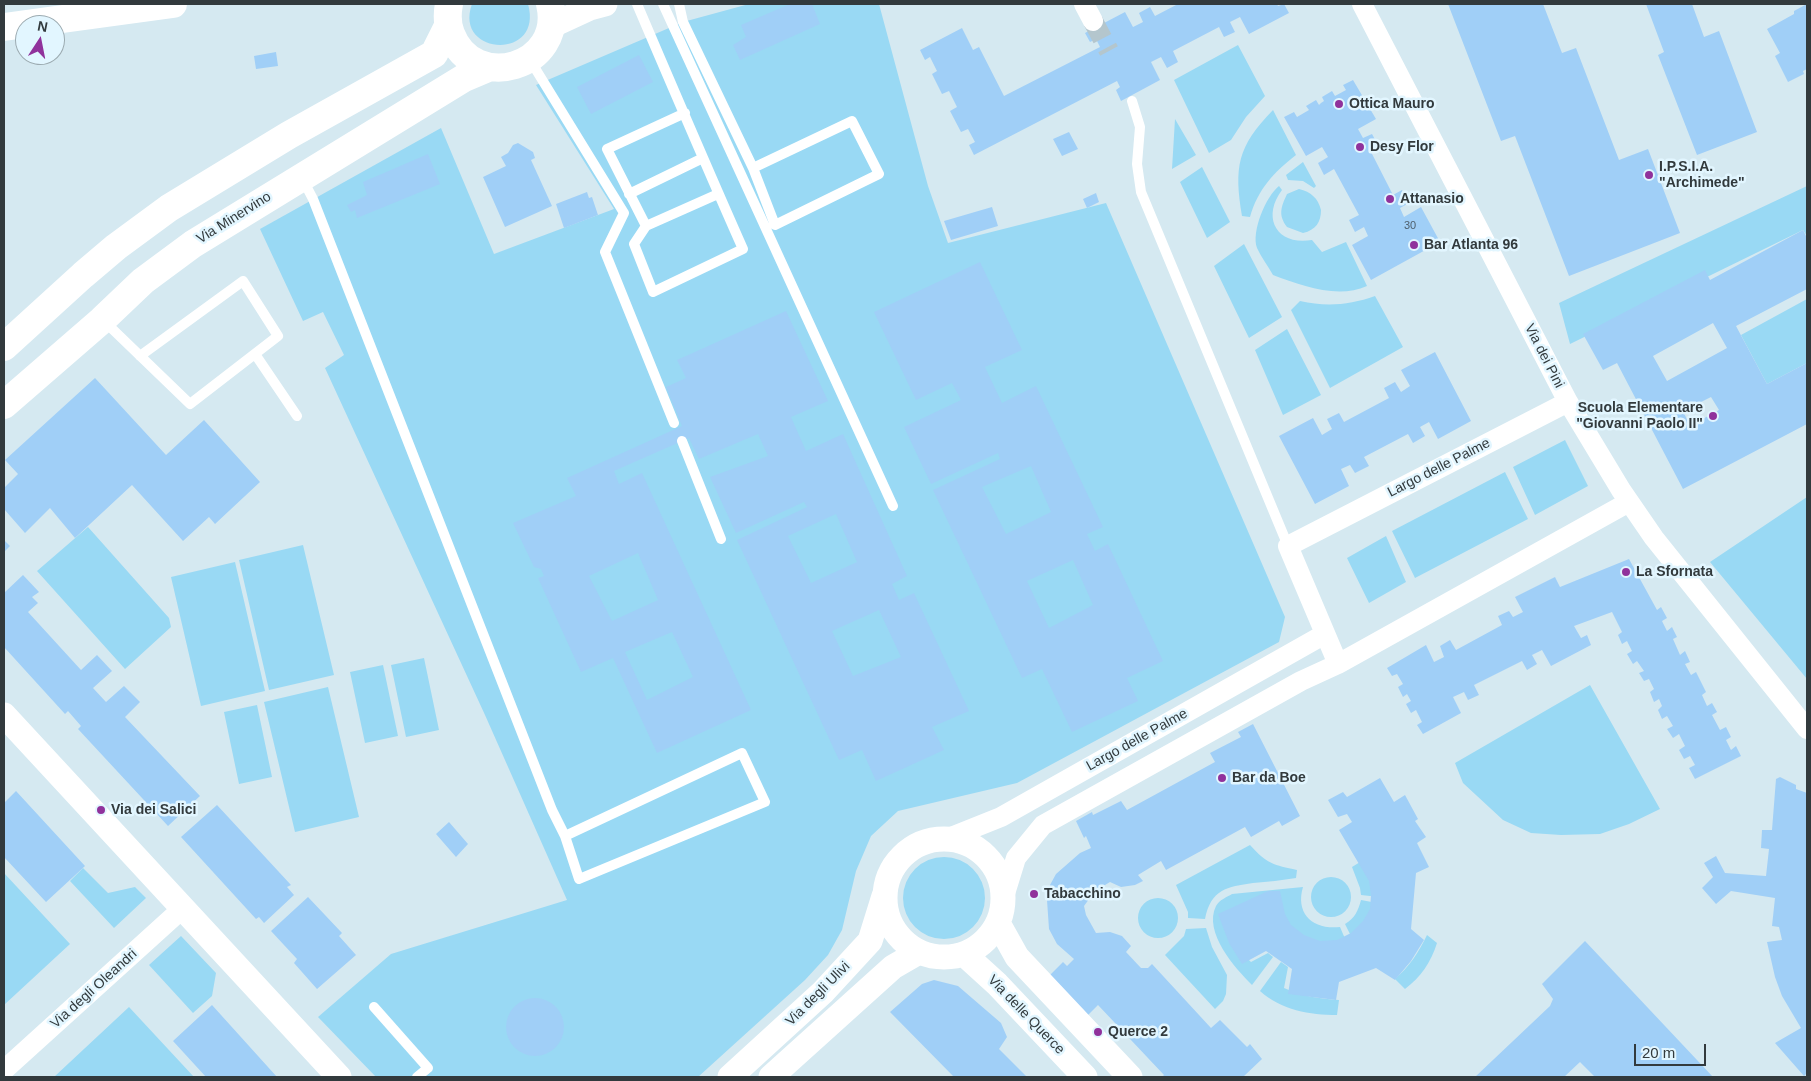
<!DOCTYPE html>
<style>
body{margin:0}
#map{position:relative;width:1811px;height:1081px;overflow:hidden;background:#d5e9f1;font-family:Arial,sans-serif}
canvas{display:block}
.frame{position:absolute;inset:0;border:5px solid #323a3d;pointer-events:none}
.north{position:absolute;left:15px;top:15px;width:50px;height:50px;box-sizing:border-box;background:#e2f6ff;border:1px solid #9cabb1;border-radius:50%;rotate:11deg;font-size:14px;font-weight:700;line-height:20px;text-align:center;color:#323a3d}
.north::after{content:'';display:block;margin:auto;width:18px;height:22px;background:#90329c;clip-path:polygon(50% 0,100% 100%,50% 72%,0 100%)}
.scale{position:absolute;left:1634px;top:1044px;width:72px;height:22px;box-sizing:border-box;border:2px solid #323a3d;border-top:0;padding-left:6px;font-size:15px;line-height:18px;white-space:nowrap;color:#323a3d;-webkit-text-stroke:4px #e2f6ff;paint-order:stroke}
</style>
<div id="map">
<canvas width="1811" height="1081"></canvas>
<div class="frame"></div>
<div class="north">N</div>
<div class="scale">20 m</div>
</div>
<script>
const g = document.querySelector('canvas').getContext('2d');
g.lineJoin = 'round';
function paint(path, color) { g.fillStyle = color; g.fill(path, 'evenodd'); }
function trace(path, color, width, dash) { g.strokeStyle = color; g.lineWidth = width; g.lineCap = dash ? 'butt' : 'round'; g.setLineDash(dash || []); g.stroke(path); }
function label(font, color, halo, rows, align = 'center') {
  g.font = font + ' Arial,sans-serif'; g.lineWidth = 5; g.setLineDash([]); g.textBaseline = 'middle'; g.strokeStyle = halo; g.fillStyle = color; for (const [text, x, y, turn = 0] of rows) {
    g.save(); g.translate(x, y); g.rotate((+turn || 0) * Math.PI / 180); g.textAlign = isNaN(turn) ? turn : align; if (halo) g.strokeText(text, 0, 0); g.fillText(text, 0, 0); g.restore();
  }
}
paint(new Path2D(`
 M472 4H528C544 61 453 56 472 4Z
 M749 4H879L928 186 948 243 1106 203 1285 617 1279 642 1017 783 898 811 871 836 856 871 842 930 828 955 805 980 698 1077H376L318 1017 391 954 567 900 485 715 325 368 344 355 323 312 303 321 260 229 441 128 494 254 614 209 536 85 683 22Z
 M1238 45 1265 96 1246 117 1231 140 1209 153 1174 80Z
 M1273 110 1296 155C1274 172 1258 189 1250 217L1242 216C1234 167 1237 147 1273 110Z
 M1175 119 1196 155 1172 169Z
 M1303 162 1316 186 1314 188 1303 181 1288 180 1286 175Z
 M1202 167 1230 222 1207 238 1180 182Z
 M1279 186 1282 190C1261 218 1277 246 1312 240L1322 252 1346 242 1367 286C1338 299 1302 286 1273 275 1268 266 1261 257 1257 248 1251 232 1266 196 1279 186Z
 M1807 186V236L1803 230 1570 344 1559 303Z
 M1299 189C1311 192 1318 198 1321 210 1321 222 1316 230 1303 233L1287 227C1278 215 1281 207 1287 194Z
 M1244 244 1282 317 1249 338 1214 266Z
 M1375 296 1403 347 1330 388 1291 310 1300 301C1326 307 1350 305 1375 296Z
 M1807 299V363L1767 384 1741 335Z
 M1287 329 1321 395 1283 415 1255 350Z
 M1565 440 1588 486 1535 515 1513 467Z
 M1505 472 1528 519 1415 578 1392 531Z
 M1807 497V679L1710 562Z
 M88 527 169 618 171 627 125 669 37 571Z
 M1386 536 1406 582 1369 603 1347 558Z
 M303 545 334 675 269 690 239 560Z
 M235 562 265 691 201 706 171 577Z
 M424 658 439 730 406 737 391 665Z
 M383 665 398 736 365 743 350 672Z
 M1590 685 1660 809 1629 824 1600 834 1561 835 1531 833 1503 820 1463 783 1455 763Z
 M328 687 359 817 295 832 264 702Z
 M257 705 272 777 239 784 224 712Z
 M1250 845C1267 864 1274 865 1297 870L1296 878C1282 880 1268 882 1253 883 1227 887 1211 889 1205 919L1188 918V912L1176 885Z
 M903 898a41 41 0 1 1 82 0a41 41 0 1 1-82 0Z
 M1365 859 1379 897 1361 895 1360 888 1352 867Z
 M83 868 108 893 135 887 146 898 114 928 70 881Z
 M4 873 70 944 4 1005Z
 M1311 897a20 20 0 1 1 40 0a20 20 0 1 1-40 0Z
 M1303 887C1295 914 1313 930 1340 927L1346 941 1242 953 1251 962 1268 953 1273 957 1252 985C1235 968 1203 932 1216 906 1219 900 1227 897 1232 894Z
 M1138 918a20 20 0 1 1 40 0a20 20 0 1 1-40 0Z
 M1361 900 1377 903 1352 938 1345 924C1355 918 1358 911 1361 900Z
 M1206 928 1212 947 1227 975 1226 994 1223 1001 1215 1009 1165 955 1184 936 1186 929Z
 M1427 935 1437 943C1431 962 1421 977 1405 989L1395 979C1409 967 1419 952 1427 935Z
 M181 936 216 973 212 996 193 1013 149 965Z
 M1281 962 1288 967 1284 988C1302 996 1320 999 1339 1000L1337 1015C1310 1015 1281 1010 1260 991Z
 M129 1007 194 1077H54Z`), '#99d9f4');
paint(new Path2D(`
 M790 4H812L820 24 740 60 733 45 746 37 741 25Z
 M1178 4H1277L1278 6 1284 4 1289 13 1249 34 1240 17 1230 22 1235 32 1224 37 1219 27 1173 51 1178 62 1167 68 1161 57 1151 62 1160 80 1121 101 1116 90 1120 87 1117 81 974 155 969 145 975 142 968 129 961 132 950 111 957 107 949 91 942 94 932 74 937 71 930 57 925 60 920 50 962 28 973 50 979 47 1004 96 1100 47 1096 39 1090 42 1085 33 1125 12 1133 27 1143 22 1139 13 1150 7 1155 16Z
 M1448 4H1543L1562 53 1576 48 1619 160 1648 149 1680 233 1569 276 1515 136 1501 141Z
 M1646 4H1692L1704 37 1719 31 1757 132 1697 155 1658 55 1664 52Z
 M1807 4V69L1803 71 1804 74 1788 82 1775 56 1780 53 1767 29 1794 14V11Z
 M276 52 278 66 256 69 254 56Z
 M639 55 653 82 591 114 577 87Z
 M1353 80 1376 119 1358 129 1363 138 1372 134 1378 145 1370 150 1393 195 1402 190 1409 203 1400 208 1404 217 1421 207 1440 242 1371 280 1352 245 1368 236 1364 227 1355 232 1349 220 1359 215 1334 169 1324 175 1318 163 1328 157 1322 147 1306 156 1284 117 1294 112 1297 117 1309 110 1306 106 1316 100 1319 105 1321 103 1324 101 1322 97 1332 91 1335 96 1346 90 1343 85Z
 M1069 132 1078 149 1062 156 1053 139Z
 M518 143 533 152 535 158 531 160 552 206 505 227 483 177 506 166 501 157 508 153 513 145Z
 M428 154 440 184 357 218 355 210 351 212 347 205 367 195 363 182Z
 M587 192 589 198 592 197 598 215 564 228 556 204Z
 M1096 193 1099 202 1087 208 1083 199Z
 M992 207 998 226 951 240 944 221Z
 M1803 230 1807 238V289L1736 326 1767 384 1807 363V424L1683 489 1617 363 1603 370 1583 334 1705 270 1710 280ZM1713 323 1727 348 1667 381 1653 356ZM1711 397 1719 410 1690 426 1683 411Z
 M980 262 1022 350 985 367 1002 403 1036 386 1103 527 1087 534 1095 551 1108 544 1163 661 1127 678 1138 701 1072 732 1042 669 1022 678 933 490 1000 459 998 453 931 484 904 427 961 400 952 383 916 400 874 312ZM1031 466 1051 512 1006 534 982 487ZM1073 560 1093 605 1049 628 1027 581Z
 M786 311 828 401 791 417 806 451 843 434 907 576 892 584 899 600 914 593 969 711 932 727 944 750 876 781 862 750 839 760 737 540 807 507 804 502 736 533 710 477 768 456 758 434 699 459 689 438 614 471 619 484 642 473 751 710 657 753 613 658 581 672 538 578 544 576 541 569 534 567 513 523 576 496 567 478 682 426 666 387 686 378 677 360ZM836 514 857 562 811 583 788 536ZM638 553 658 600 612 621 589 576ZM879 610 901 657 853 676 832 631ZM672 632 693 677 647 700 625 652Z
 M1435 352 1471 421 1438 439 1429 422 1420 427 1425 436 1413 443 1408 434 1364 457 1369 466 1355 473 1350 465 1341 469 1349 486 1315 504 1279 436 1313 418 1322 435 1332 429 1327 419 1339 413 1344 422 1389 398 1384 388 1395 382 1401 392 1410 386 1401 370Z
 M95 378 166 455 204 420 260 482 215 524 209 517 183 541 132 485 75 538 50 508 25 533 4 509V488L18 474 5 460Z
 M4 540 10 546 4 552Z
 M1629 559 1657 610 1661 607 1667 618 1662 621 1667 631 1672 627 1677 637 1673 639 1680 655 1685 651 1690 662 1685 664 1691 675 1696 672 1706 692 1702 695 1707 706 1712 703 1717 712 1712 715 1720 730 1726 727 1731 737 1726 740 1731 750 1736 746 1741 756 1695 779 1689 768 1695 765 1690 756 1684 759 1679 750 1685 746 1679 734 1673 738 1667 729 1673 726 1667 716 1662 719 1658 710 1662 706 1659 699 1654 702 1650 692 1654 689 1649 679 1644 681 1639 673 1644 671 1637 661 1633 664 1627 654 1632 651 1627 641 1622 644 1618 635 1622 632 1612 612 1574 626 1581 638 1587 635 1591 645 1551 666 1542 650 1532 655 1537 664 1527 670 1522 661 1474 685 1479 695 1468 700 1464 692 1453 697 1461 713 1423 734 1417 725 1422 722 1416 710 1411 713 1406 704 1411 701 1407 694 1403 697 1398 687 1403 684 1397 674 1392 676 1387 668 1426 645 1434 662 1444 657 1440 646 1450 640 1456 650 1502 625 1498 616 1509 611 1513 617 1523 612 1515 597 1555 577 1560 587Z
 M23 575 39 592 32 597 38 603 28 612 81 670 97 655 112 671 93 688 106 702 124 686 140 702 125 717 200 796 168 826 78 729 81 726 68 711 65 714 4 647V593Z
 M1253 724 1300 816 1282 826 1279 821 1251 837 1245 827 1166 870 1161 861 1138 875 1143 881 1135 885 1121 887 1110 882 1095 891 1084 906 1086 915 1096 933 1110 932 1122 936 1131 946 1126 952 1141 968H1148L1152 964 1211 1028 1220 1020 1247 1047 1250 1044 1262 1059 1243 1077H1162L1164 1075 1098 1005 1086 1017 1048 977 1063 962 1067 966 1074 959 1057 944 1049 929 1047 900 1050 885 1056 874 1080 853 1091 848 1086 836 1084 838 1076 821 1092 812 1093 815 1121 801 1127 810 1215 762 1210 753 1241 737 1238 732Z
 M1780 777 1796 785V789L1807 793V1073L1804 1076 1775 1043 1801 1028 1782 996 1775 977 1767 942 1782 940 1779 927 1772 926 1775 898 1731 891 1716 904 1702 888 1713 877 1704 863 1716 856 1725 873 1766 876 1769 849 1761 848 1762 830H1772L1776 779Z
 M1380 778 1394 802 1405 795 1418 819 1415 821 1426 837 1417 843 1429 867 1416 873 1411 929 1424 940 1411 961 1395 980 1376 968 1339 982 1336 1000 1288 994 1292 969 1266 951 1242 964 1229 943 1218 914 1268 891H1280L1285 914 1291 925 1304 935 1320 941 1337 940 1351 933 1363 921 1370 909 1371 895 1369 881 1339 830 1352 822 1347 814 1338 817 1328 800 1343 792 1347 797Z
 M16 791 85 866 46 902 4 857V803Z
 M217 805 291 885 287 887 294 895 264 923 259 917 256 919 181 837Z
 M449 822 468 844 456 857 436 834Z
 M308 897 342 933 339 936 356 955 317 989 294 963 297 959 271 931Z
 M1585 941 1713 1077H1595L1580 1062 1564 1077H1475L1550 1006 1553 999 1542 984Z
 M934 980 958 986 1001 1023 1007 1037 999 1049 1027 1077H954L890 1012 922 984Z
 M506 1027a29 29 0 1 1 58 0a29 29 0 1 1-58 0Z
 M212 1005 277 1077H206L173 1041Z`), '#a0cff7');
trace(new Path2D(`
 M1093 21 1109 51`), '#b4c6cd', 20, [20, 10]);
trace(new Path2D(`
 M637 4C672 86 707 168 743 249L653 292 634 244 646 226 607 149 685 113
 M663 4 893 506
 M679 4 683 22 753 168 775 225 879 174 852 121 753 168
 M530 60 624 213 605 252 674 423
 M1132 101 1140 127 1137 164 1141 192 1288 546
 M302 178 313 199 552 810 565 836 579 879 765 802 742 753 565 836
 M629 194 703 158
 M646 226 718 194
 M103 320 190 404 278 336 243 281 140 356
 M255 354 297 416
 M682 441 721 539
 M374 1007 428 1068 417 1077`), '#fff', 10);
trace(new Path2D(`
 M1084 4 1093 21
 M1362 4 1568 402 1621 490 1654 538 1807 729
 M1568 402 1288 546 1338 664 1629 502
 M946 839 1001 817 1325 634
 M1003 900 1016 858 1043 825 1301 681 1338 664
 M4 1070 183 908`), '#fff', 20);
trace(new Path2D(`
 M551 26 590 8 605 4
 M4 715 339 1077
 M885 898a59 59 0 1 1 118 0a59 59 0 1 1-118 0Z
 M998 923 1017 957 1130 1077
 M964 954 997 984 1085 1077
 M730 1077 823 992 870 941 884 896
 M771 1077 893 967 919 952`), '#fff', 25);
trace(new Path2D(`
 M449 4C447 14 447 24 451 34 474 94 565 67 550 4
 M4 27 173 4
 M4 347 83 275 116 247 169 208 289 135 434 54 448 26
 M4 405 102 320 143 281 193 244 464 78 490 67`), '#fff', 28);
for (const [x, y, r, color] of [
 [1339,104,5,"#90329c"],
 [1360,147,5,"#90329c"],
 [1649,175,5,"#90329c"],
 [1390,199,5,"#90329c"],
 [1414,245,5,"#90329c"],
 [1713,416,5,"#90329c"],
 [1626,572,5,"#90329c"],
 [1222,778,5,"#90329c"],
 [101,810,5,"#90329c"],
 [1034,894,5,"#90329c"],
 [1098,1032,5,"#90329c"]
]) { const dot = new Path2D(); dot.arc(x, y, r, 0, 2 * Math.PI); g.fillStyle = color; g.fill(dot); trace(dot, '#e2f6ff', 2); }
label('11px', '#4e5f6c', null, [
 ["30",1410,226]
]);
label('bold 14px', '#323a3d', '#e2f6ff', [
 ["Ottica Mauro",1349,104],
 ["Desy Flor",1370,147],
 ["I.P.S.I.A.",1659,167],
 ["\"Archimede\"",1659,183],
 ["Attanasio",1400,199],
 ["Bar Atlanta 96",1424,245],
 ["Scuola Elementare",1703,408,"right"],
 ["\"Giovanni Paolo II\"",1703,424,"right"],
 ["La Sfornata",1636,572],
 ["Bar da Boe",1232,778],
 ["Via dei Salici",111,810],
 ["Tabacchino",1044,894],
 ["Querce 2",1108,1032]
], 'left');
label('14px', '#323a3d', '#e2f6ff', [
 ["Via Minervino",234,218,-32],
 ["Via dei Pini",1544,356,63],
 ["Largo delle Palme",1439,468,-27],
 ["Largo delle Palme",1137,740,-29],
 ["Via degli Oleandri",94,989,-42],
 ["Via degli Ulivi",818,994,-45],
 ["Via delle Querce",1026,1015,46]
]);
</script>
